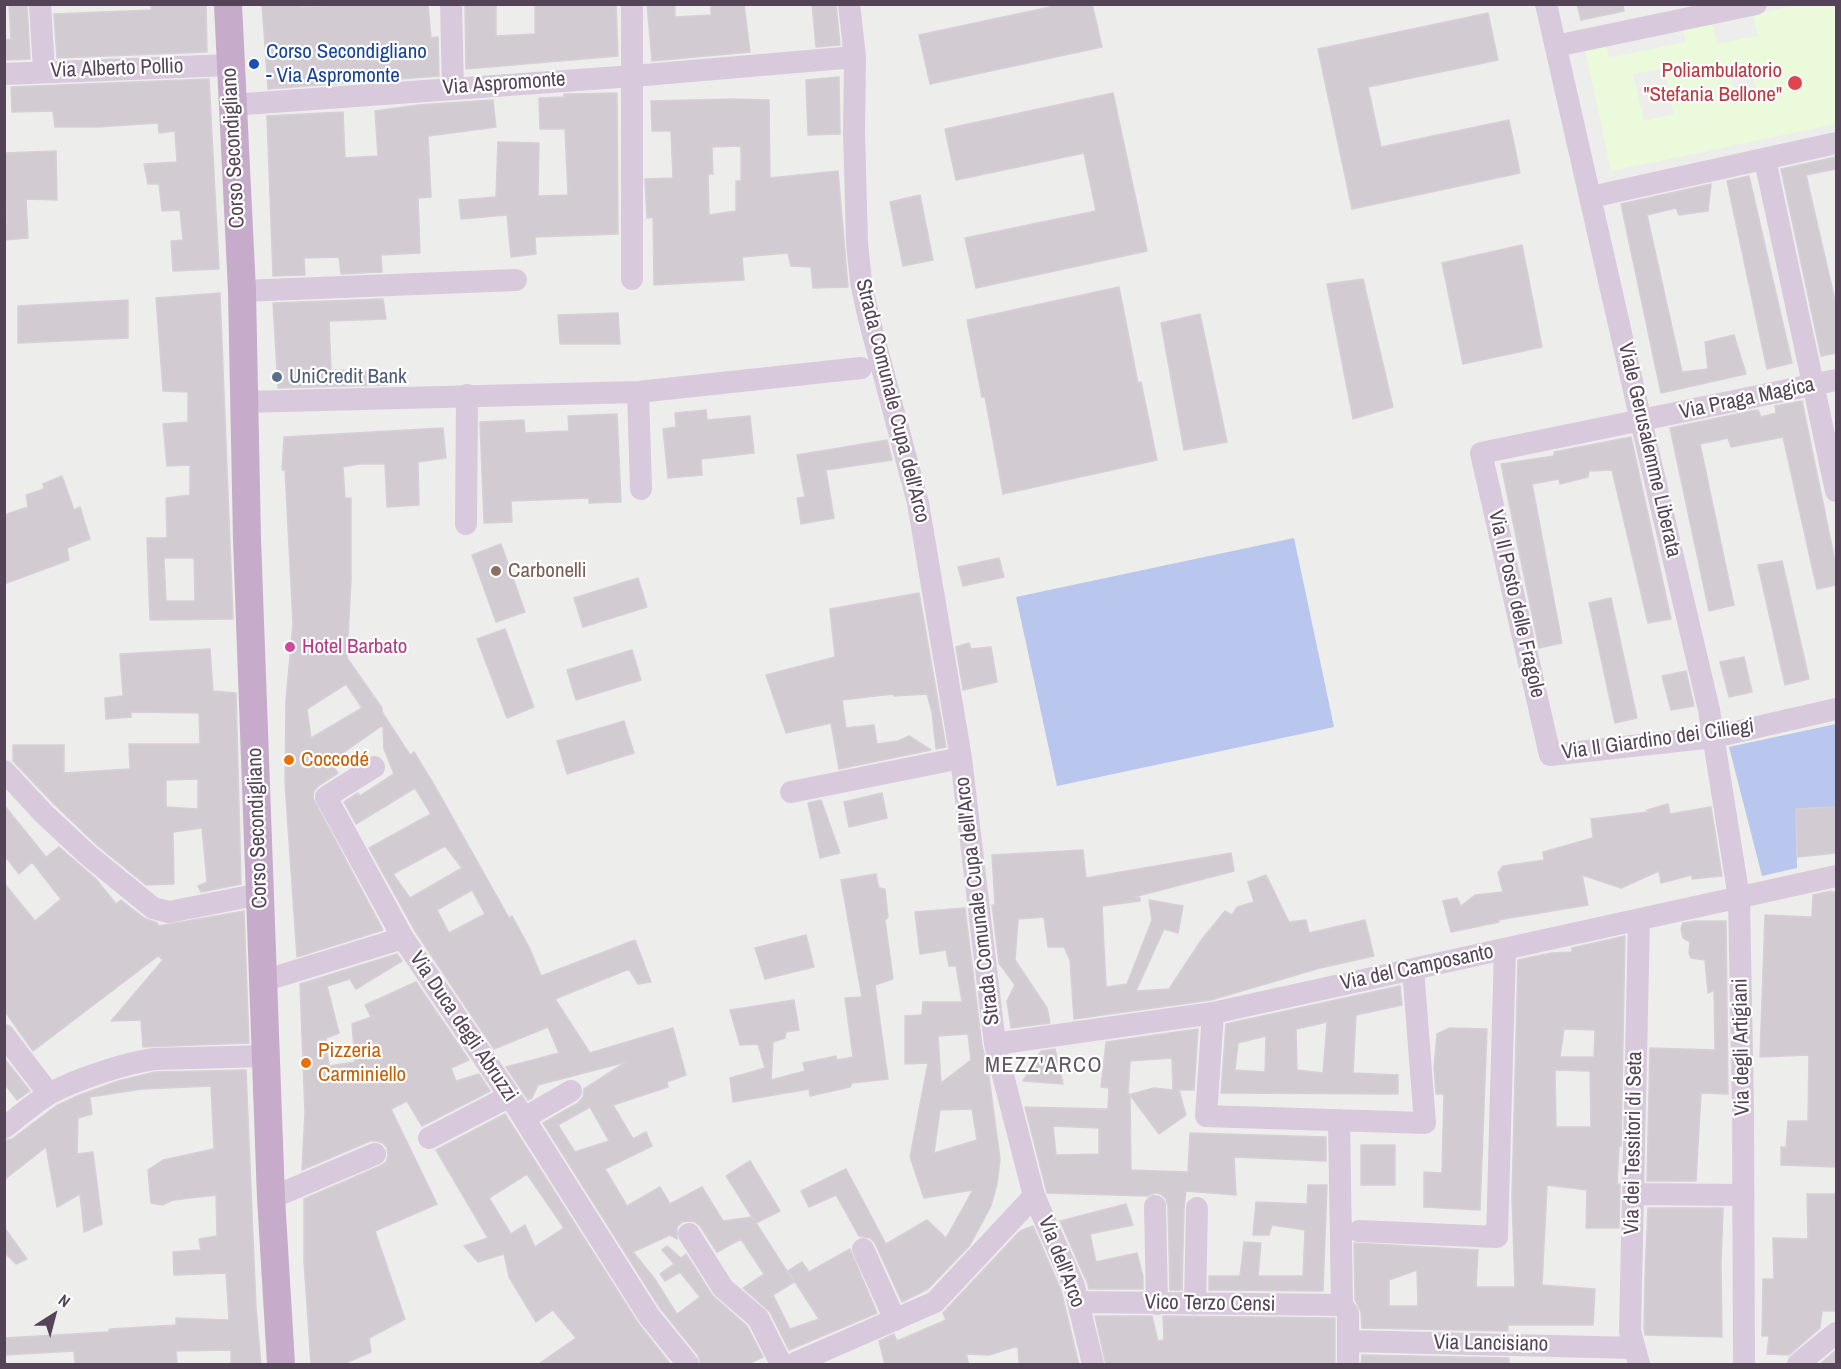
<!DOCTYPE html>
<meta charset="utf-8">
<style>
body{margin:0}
#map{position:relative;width:1841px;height:1369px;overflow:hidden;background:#edeeeb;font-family:"Archivo Narrow",sans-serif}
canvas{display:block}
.frame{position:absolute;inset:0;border:6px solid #554458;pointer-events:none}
.north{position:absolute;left:24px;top:1285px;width:60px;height:60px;-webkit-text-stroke:4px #fff;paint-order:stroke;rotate:36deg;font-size:16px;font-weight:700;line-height:24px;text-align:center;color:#554458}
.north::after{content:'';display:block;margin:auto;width:21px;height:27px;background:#554458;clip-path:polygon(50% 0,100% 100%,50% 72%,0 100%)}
</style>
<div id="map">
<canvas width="1841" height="1369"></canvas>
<div class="frame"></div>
<div class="north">N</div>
</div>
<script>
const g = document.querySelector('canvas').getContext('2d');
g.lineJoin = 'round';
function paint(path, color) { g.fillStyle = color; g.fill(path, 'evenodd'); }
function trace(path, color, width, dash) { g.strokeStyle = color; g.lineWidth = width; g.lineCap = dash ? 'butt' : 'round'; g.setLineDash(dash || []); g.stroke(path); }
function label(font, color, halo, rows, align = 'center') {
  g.font = font + ' "Archivo Narrow",sans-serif'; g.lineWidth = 4.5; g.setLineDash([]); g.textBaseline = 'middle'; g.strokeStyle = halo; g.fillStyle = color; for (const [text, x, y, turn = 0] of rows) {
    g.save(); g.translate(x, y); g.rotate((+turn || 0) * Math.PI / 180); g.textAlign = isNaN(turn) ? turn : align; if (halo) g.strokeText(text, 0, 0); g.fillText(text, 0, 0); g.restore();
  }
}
paint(new Path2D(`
 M1799 5H1836V124L1611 171 1585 49 1606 44 1609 58 1686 42 1683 29 1712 23 1717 44 1758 36 1753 14ZM1664 68 1674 114 1644 121 1633 74ZM1751 71 1756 90 1736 95 1730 76Z`), '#ebfada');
paint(new Path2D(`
 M1294 538 1334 727 1057 786 1016 597Z
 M1836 724V816L1796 819 1797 868 1762 876 1729 747Z`), '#b9c6ed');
const building = new Path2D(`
 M9 4H27L30 59 4 60V40L11 39Z
 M151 4H206L207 52 57 58 54 14 151 10Z
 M262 4H301V7L353 4H428L431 38 438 37 439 76 268 89Z
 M465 4H496V36L535 34V4H616L618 56 466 69Z
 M647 4H675V17L711 15V4H744L750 52 652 61Z
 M812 4H836L840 45 816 47Z
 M1050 4H1092L1102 47 930 84 919 35 1050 7Z
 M1577 4H1623L1624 11 1581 20Z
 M1488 13 1498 60 1368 87 1381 147 1509 120 1520 173 1352 209 1318 49Z
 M839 77 840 134 808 135 806 80Z
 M209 79 219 269 173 271 171 241 183 240 180 210 162 211 159 184H148L144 164 177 162 175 131 159 133 158 123 97 127H55L53 111 12 112 11 87Z
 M617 93 618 234 535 237 536 254 511 257 507 215 461 219 459 200 496 197 498 142 539 143 538 196 568 195 565 129H540L539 98 564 97V94H570Z
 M1113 93 1147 251 976 288 965 238 1096 211 1084 153 956 180 945 129Z
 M733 99 769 100 770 178 838 171 848 287 813 288 811 267 791 266 788 253 742 257 744 280 654 285 653 217 647 218 645 179 673 178 671 131H652L651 101ZM741 146V181H736V211L709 215 708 174H713L712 147Z
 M493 100 496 127 428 136 431 197 418 198 420 253 381 255 382 272 341 274 339 257 304 258 305 275 273 276 267 116 343 112 345 158 378 156 375 111 418 105Z
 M56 151 57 200 26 199 28 238 4 240V224H7L4 153Z
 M1836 157V169L1806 175 1836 305V353L1821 356 1781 169Z
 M1749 176 1792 363 1767 369 1727 181Z
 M1711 184 1708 211 1679 215 1676 208 1647 215 1682 372 1708 369 1705 342 1734 335 1746 374 1661 393 1621 204Z
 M920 195 933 260 903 266 890 202Z
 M1522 245 1542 347 1463 364 1442 263Z
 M1363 279 1393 407 1353 419 1327 284Z
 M1119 287 1138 383 1141 382 1157 460 1003 494 985 397H982L967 320Z
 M220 293 233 619 150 620 147 538H167L166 498 190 495V465L167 466 163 424 188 422V392L163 391 156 298ZM164 558H194L195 601H166Z
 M383 299 386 319 329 321 331 370 387 372 388 385 278 388 273 303Z
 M128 300V338L18 343V306Z
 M618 313 620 344H560L558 315Z
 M1200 314 1227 442 1184 450 1161 323Z
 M1802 401 1836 566V585L1817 589 1783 437 1731 447 1728 438 1700 444 1734 605 1709 611 1670 428 1751 411 1758 410 1761 417 1776 413 1775 406Z
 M706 410 707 420 750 416 754 453 701 459 702 475 668 478 663 429 676 427 675 413Z
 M617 414 621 502 589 503V498L511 501 512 522 484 523 480 422 524 420 525 433 569 431 568 416Z
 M443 428 446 458 418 462 419 505 387 507 385 464H359L343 467 345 498H351V580L347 658 382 708V712L410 755 414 752 436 788 509 918 512 916 530 949 541 976 635 940 651 982 638 984 629 969 555 999 590 1053 673 1028 686 1075 667 1082 668 1087 613 1105 633 1139 646 1132 652 1146 605 1169 627 1206 660 1187 670 1204 702 1187 723 1221 752 1217 754 1220 726 1176 750 1161 780 1211 756 1223 794 1282 773 1295 790 1329 819 1319 788 1271 802 1262 809 1272 850 1249 877 1313 789 1350 770 1312 743 1288 764 1274 741 1239 717 1252 700 1226 695 1222 688 1221 682 1222 677 1227V1239L670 1235 633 1252 654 1278 677 1314 700 1297 680 1272 665 1281 660 1274 674 1264 662 1250 667 1246 681 1258 686 1254 712 1295 747 1326 763 1357 746 1365H701L698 1355 660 1308 543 1123 578 1103 583 1097 584 1089 626 1062 538 1085 532 1098 528 1100 506 1067 559 1053 548 1027 494 1049 415 931 369 848 431 814 415 788 356 824 344 802 358 793 360 796 394 774 384 749 383 725 330 762 338 773 318 786 314 791 313 798 383 930 297 957 285 783 286 700 293 623 285 470H282L284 437ZM346 684 362 708 311 738 307 709ZM445 846 462 868 410 898 393 874ZM472 890 485 914 449 933 437 910ZM590 1107 609 1141 575 1152 558 1125Z
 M1631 437 1671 619 1648 623 1612 470 1589 471 1588 477 1560 484 1559 479 1532 484 1562 643 1539 648 1501 464 1554 456V452Z
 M887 440 892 460 826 470 834 518 801 524 797 498 805 497 797 455Z
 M62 476 74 510 80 507 90 539 67 548 69 560 4 584V515L28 507 26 495 44 489 43 484Z
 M501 544 525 612 496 622 472 555Z
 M999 558 1004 577 963 586 958 567Z
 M1782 561 1809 679 1785 685 1758 565Z
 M638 578 647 607 583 627 574 598Z
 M919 593 946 747 936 749 932 712 927 694 894 696 893 694 842 700 846 728 874 725 877 744 898 741 909 736 931 750 839 769 831 723 786 733 766 675 835 657 830 609Z
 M1611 598 1637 718 1615 723 1589 603Z
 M505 629 534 707 507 718 477 639Z
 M969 643 971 649 991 647 997 682 963 690 956 647Z
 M210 649 213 691 236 693 241 884 201 892 198 886 207 882 202 828 173 832 174 884 146 885 97 845 54 804 13 761V745H64V773L130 769 129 744H200L199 713 131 712V717L106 719 105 698 123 696 120 654ZM198 779V809L166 807V780Z
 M632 650 641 680 576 700 567 670Z
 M1744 657 1752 692 1729 697 1720 662Z
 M1686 671 1694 706 1671 710 1662 676Z
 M624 721 634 753 567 774 557 741Z
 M882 793 887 818 849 827 844 802Z
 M821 800 840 853 820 858 808 803Z
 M1668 804 1670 814 1711 807 1722 876 1692 879V875L1661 883 1659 871 1621 888 1582 875 1588 905 1498 920 1499 922 1451 932 1443 901 1457 898 1461 906 1475 895 1503 892 1498 873 1503 866 1544 860 1543 852 1593 838 1591 819 1648 812 1647 810Z
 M4 805 46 857 59 847 96 879 116 904 121 900 144 918 157 923 159 926 244 911 249 1043 143 1047 141 1020 111 1021 163 960 158 956 33 1051 4 1010V883L35 921 61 899 32 862 19 874 4 855Z
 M1836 807V853L1797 857 1796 809Z
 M1083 850 1086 878 1231 853 1234 871 1134 897 1140 898V901L1102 906 1106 987 1127 984 1152 920 1149 900 1183 906 1178 933 1164 929 1136 991 1169 989 1202 939 1225 911 1232 915 1237 907 1254 902 1248 882 1266 875 1289 922 1306 920 1309 933 1365 920 1374 956 1320 968 1211 1000 1074 1019 1070 960 1064 947H1048L1044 917 1018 919 1015 960 1047 1008 1050 1023 1011 1028 1007 1001 1015 985 999 963 992 905H995L992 855Z
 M876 874 879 888 885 889 888 917 885 920 893 979 875 985 888 1079 852 1083 850 1087 810 1096 809 1089 733 1102 730 1078 765 1068 758 1044 740 1045 730 1010 794 1000 799 1030 786 1032 785 1038 773 1042 771 1080 805 1071 803 1063 836 1056 837 1060 853 1057 845 998 862 997 841 880Z
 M1831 891 1836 893V1167L1781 1165V1147H1786L1788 1121H1808L1809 1055 1760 1057 1765 915 1812 917 1813 895Z
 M965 908 982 1046 988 1069 1000 1159 997 1184 991 1206 970 1245 928 1289 902 1302 875 1243 870 1238 859 1236 836 1195 809 1207 801 1191 846 1169 886 1244 927 1220 946 1238 973 1190 924 1198 910 1157 928 1063 905 1064V1016L922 1015 923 1002H962L956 966H949L946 950 920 954 915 912ZM968 1034 971 1060 941 1083 938 1036ZM972 1109 977 1140 934 1153 940 1110Z
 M1695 921H1726L1728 1094 1701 1093 1696 1181H1647L1650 1048 1715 1050 1714 990 1708 993 1705 960 1691 958 1689 953 1690 942 1683 938 1681 929 1683 923Z
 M806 935 814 967 765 979 755 948Z
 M1625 936 1621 1146H1619L1617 1184H1620L1619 1228H1586L1587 1190 1547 1185 1542 1285 1595 1289 1593 1325H1508V1331L1362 1328 1361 1312 1355 1300 1354 1243 1478 1250 1476 1287H1515L1512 1197 1518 960 1551 953 1572 952V948ZM1564 1029 1595 1030 1594 1057H1560ZM1555 1070 1590 1071 1591 1127H1556ZM1417 1270 1418 1306H1389V1280Z
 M397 954 402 961 356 989 350 979 327 986 339 1033 326 1038 329 1066 355 1062 352 1024 371 1017 365 1005 416 982 469 1060 451 1068 456 1081 479 1074 490 1091 422 1126 407 1101 391 1109 437 1204 375 1231 405 1319 369 1338 371 1352 341 1365H311L304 1261V1199L380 1166 386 1162 388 1155 387 1148 383 1143 376 1141H370L302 1170 305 1112 300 984Z
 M1400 986 1402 1005 1356 1015 1353 1073 1398 1075V1094L1221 1093 1226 1024ZM1327 1022 1323 1073 1297 1070 1296 1029ZM1266 1036 1265 1072 1235 1070 1238 1043Z
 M1450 1028 1487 1029 1480 1210 1424 1207V1172L1442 1173 1444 1094H1436L1434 1067 1437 1034Z
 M1198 1029 1194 1090H1177H1179L1186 1115 1159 1134 1130 1095 1131 1170 1188 1172 1190 1133 1326 1137V1161L1234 1157 1236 1195 1186 1191 1184 1208 1182 1290H1170L1168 1206 1166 1199 1161 1194 1155 1193 1147 1196 1047 1193 1025 1107 1108 1109 1109 1088 1101 1087 1106 1042ZM1172 1058 1173 1090 1154 1088 1128 1095 1130 1061ZM1053 1126 1099 1128V1154L1056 1155Z
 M1055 1049 1063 1084 1023 1081 1041 1051Z
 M4 1058 30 1091 17 1100 4 1083Z
 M246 1070 256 1308 261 1365H231V1350L176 1351 177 1363 164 1365H75L74 1351 4 1355V1338L108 1332 110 1329 176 1325V1318L229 1320 226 1273 174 1275 173 1252 201 1250 199 1239 217 1236 216 1195 173 1200 162 1205 151 1203 148 1170 163 1160 214 1149 211 1086 142 1089 90 1097 92 1114 78 1118 77 1154 93 1152 102 1224 84 1232 80 1194 57 1207 46 1147 4 1180V1141L12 1139 56 1106 77 1096 118 1081 155 1072Z
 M505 1114 638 1323 671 1365H537L576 1338 553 1310 536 1322 509 1277 504 1254 478 1262 464 1246 488 1238 436 1150ZM527 1174 564 1228 535 1247 525 1225 511 1234 489 1198Z
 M1361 1145H1395V1185H1361Z
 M1308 1185H1327L1323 1291 1209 1290V1276H1240L1244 1242 1261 1243 1258 1276H1303L1305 1230 1272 1225 1269 1235H1253L1256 1202 1307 1204Z
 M1807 1194H1836V1311H1822L1820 1328 1789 1355 1767 1354 1769 1336H1762L1763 1279H1774L1773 1238 1808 1239Z
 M1126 1204 1133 1225 1090 1234 1096 1262 1137 1253 1143 1277V1289H1089L1086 1277V1280L1060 1221Z
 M1648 1208H1723L1721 1263 1722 1337 1645 1335 1644 1329 1645 1277Z
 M1033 1226 1061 1290 1079 1365H1019L1018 1346 989 1355 966 1354 969 1365H885L879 1341 894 1334 897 1341 946 1320 943 1313 1020 1231Z
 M4 1227 27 1259 16 1264 4 1252Z
 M1095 1316H1152L1158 1341 1164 1340 1163 1316 1335 1318V1365H1106Z
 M1836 1350V1365H1819Z
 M1362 1355 1509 1358V1365H1361Z`);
paint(building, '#d2cbd2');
trace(building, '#d7cfd7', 1.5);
trace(new Path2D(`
 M40 4 44 71
 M451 4 453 88
 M632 4V279
 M849 4 855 57 854 132 857 243 861 282 869 319 918 503 961 758 995 1044 1034 1196 1074 1286 1093 1364
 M1546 4 1641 421 1709 710 1739 898 1743 1110 1744 1364
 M1556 46 1756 4
 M4 74 230 65
 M231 105 633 76 855 57
 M1765 160 1836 491
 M1591 197 1836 143
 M242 291 516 280
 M1836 380 1481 453 1550 755 1714 737 1836 709
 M638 392 641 489
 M244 402 638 392 861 368
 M466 524 467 395
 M374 767 326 797 403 938 513 1101 649 1316 688 1364
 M4 771 44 814 88 855 153 908 169 912 260 894
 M791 792 961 758
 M1639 920 1630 1331 1639 1364
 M263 981 403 938
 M1213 1013 1206 1116 1425 1123 1413 969
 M4 1035 49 1094
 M995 1044 1213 1013 1836 876
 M524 1118 571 1091
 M1339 1120 1342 1305
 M4 1128C19 1116 33 1104 49 1094 74 1080 125 1063 154 1059L266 1056
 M429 1138 510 1096
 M1633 1194 1743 1195
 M271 1198 375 1154
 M1155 1206 1157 1304
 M1359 1231 1497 1237 1505 949
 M689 1234 723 1288 758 1318 781 1364
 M863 1249 895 1320
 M1079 1302 1342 1305
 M1195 1304 1197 1208
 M1342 1305 1348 1313V1364
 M1348 1341 1635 1348
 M793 1364 935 1302 1034 1196
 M1798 1364 1836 1333`), '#d9c9dc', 22);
trace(new Path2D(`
 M228 4 242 291 247 539 271 1198 281 1364`), '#c6abcb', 28);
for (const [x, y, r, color] of [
 [254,64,6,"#1a4fb4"],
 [1795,83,8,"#e0444e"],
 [277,377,6,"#5c6f8a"],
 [496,571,6,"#8d6e63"],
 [290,647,6,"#d1479c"],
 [289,760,6,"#e8710a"],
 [306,1063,6,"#e8710a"]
]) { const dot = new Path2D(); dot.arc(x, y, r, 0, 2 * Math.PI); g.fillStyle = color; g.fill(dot); trace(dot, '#fff', 2); }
label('21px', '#164399', '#fff', [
 ["Corso Secondigliano",266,52],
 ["- Via Aspromonte",266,76]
], 'left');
label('21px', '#554458', '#fff', [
 ["Via Alberto Pollio",117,69,-2],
 ["Via Aspromonte",504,84,-4],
 ["Corso Secondigliano",234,148,-93],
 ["Via Praga Magica",1747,399,-12],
 ["Strada Comunale Cupa dell'Arco",892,401,76],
 ["Viale Gerusalemme Liberata",1649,450,77],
 ["Via Il Posto delle Fragole",1516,604,77],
 ["Via Il Giardino dei Ciliegi",1658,740,-8],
 ["Corso Secondigliano",258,828,-92],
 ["Strada Comunale Cupa dell'Arco",978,901,-97],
 ["Via del Camposanto",1417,968,-12],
 ["Via Duca degli Abruzzi",463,1027,56],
 ["Via degli Artigiani",1742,1047,-91],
 ["Via dei Tessitori di Seta",1634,1143,-89],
 ["Via dell'Arco",1061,1262,69],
 ["Vico Terzo Censi",1210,1304,1],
 ["Via Lancisiano",1491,1344,1]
]);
label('21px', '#be3a42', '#fff', [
 ["Poliambulatorio",1782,71],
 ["\"Stefania Bellone\"",1782,95]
], 'right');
label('21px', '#4e5e75', '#fff', [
 ["UniCredit Bank",289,377]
], 'left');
label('21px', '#785e54', '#fff', [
 ["Carbonelli",508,571]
], 'left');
label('21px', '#b23c85', '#fff', [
 ["Hotel Barbato",302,647]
], 'left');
label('21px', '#c56008', '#fff', [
 ["Coccodé",301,760],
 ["Pizzeria",318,1051],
 ["Carminiello",318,1075]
], 'left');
g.letterSpacing = '1.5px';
label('22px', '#5f5860', '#fff', [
 ["MEZZ'ARCO",1044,1066]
]);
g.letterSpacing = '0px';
</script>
